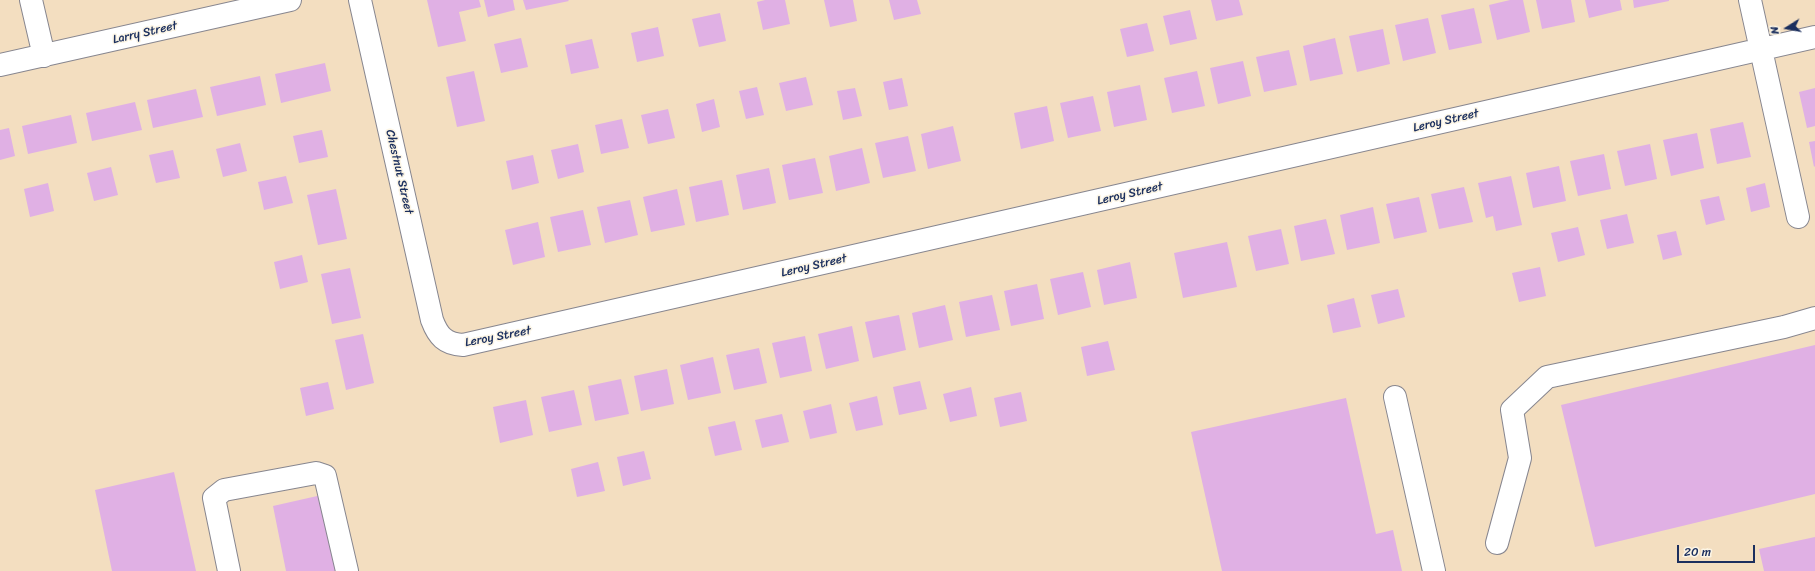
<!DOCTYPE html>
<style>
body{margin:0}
#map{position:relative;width:1815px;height:571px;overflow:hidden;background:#f3dec0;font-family:Sriracha,sans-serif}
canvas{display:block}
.north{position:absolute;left:1767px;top:8px;width:40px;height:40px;-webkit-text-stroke:3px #fcf5e5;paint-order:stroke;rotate:259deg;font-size:11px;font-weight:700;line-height:16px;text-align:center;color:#1b2f5e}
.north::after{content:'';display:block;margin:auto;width:14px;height:18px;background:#1b2f5e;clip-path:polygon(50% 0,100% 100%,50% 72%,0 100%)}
.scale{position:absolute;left:1677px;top:545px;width:78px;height:18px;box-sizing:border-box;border:2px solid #1b2f5e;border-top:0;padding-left:5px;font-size:12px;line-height:14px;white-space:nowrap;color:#1b2f5e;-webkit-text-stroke:3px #fcf5e5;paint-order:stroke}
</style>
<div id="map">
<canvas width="1815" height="571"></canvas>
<div class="north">N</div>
<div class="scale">20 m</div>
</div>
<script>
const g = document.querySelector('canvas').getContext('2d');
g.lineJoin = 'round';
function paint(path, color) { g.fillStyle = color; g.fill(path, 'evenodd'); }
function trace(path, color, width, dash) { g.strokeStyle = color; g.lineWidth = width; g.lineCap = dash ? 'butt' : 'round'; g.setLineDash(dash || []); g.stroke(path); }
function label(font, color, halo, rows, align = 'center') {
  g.font = font + ' Sriracha,sans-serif'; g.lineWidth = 3; g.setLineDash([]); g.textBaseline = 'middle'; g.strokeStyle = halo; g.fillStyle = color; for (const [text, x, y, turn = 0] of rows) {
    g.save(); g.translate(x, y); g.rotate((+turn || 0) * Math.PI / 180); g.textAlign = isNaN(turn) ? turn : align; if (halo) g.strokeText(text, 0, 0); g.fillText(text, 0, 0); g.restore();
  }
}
paint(new Path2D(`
 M427 0H479L481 7 459 12 466 41 438 47Z
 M484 0H513L515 10 488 17Z
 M523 0H568L569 1 526 10Z
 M765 0H785L790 24 763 30 757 2Z
 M824 0H853L857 21 830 27Z
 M889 0H917L921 14 894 20Z
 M1211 0H1239L1243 15 1216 21Z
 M1510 0H1523L1530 32 1497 40 1489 5Z
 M1536 0H1571L1575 22 1542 29Z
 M1585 0H1620L1622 10 1589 18Z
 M1633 0H1669V1L1634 8Z
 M1474 8 1482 43 1449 50 1441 15Z
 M1190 10 1197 39 1170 45 1163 16Z
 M720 13 726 41 699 47 692 19Z
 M1428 18 1436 53 1403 61 1395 25Z
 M1147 23 1154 51 1127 57 1120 29Z
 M658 27 664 56 637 62 631 33Z
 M1383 29 1390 64 1357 72 1349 36Z
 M521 38 528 67 501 73 494 44Z
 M1335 38 1343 74 1310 81 1303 46Z
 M592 39 599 68 571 74 565 45Z
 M1289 50 1297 85 1264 92 1256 57Z
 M1243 61 1251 96 1218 104 1210 68Z
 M325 63 331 91 281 103 275 74Z
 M474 71 485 121 457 127 446 77Z
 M1197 71 1205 106 1172 113 1164 78Z
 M260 76 266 105 217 116 210 87Z
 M806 77 813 105 786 111 779 83Z
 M902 78 908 106 889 110 883 82Z
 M1140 85 1147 120 1114 127 1107 92Z
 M757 87 764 115 746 119 739 91Z
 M855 88 862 116 843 120 837 91Z
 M1815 88V126L1807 128 1799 92Z
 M196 89 203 117 153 128 147 100Z
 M1093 96 1101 131 1068 138 1060 103Z
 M714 99 720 127 702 132 696 104Z
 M135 102 142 130 92 141 86 113Z
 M1047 106 1054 141 1021 149 1014 113Z
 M668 109 675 138 648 144 641 115Z
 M71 115 77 143 28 154 22 126Z
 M622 119 629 148 601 154 595 125Z
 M1743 122 1751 157 1717 164 1710 129Z
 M953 126 961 161 928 169 921 134Z
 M9 128 15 156 0 160V130Z
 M322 130 328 157 299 163 293 136Z
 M1697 133 1704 168 1671 176 1663 140Z
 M908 136 916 171 883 178 875 143Z
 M1815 141V166L1814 167 1809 142Z
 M240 143 247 171 223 177 216 149Z
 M578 144 584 172 558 179 551 150Z
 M1650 144 1657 179 1625 186 1617 151Z
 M862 148 870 183 836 191 829 156Z
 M173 150 180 178 156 183 149 155Z
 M1604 154 1611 189 1578 196 1570 161Z
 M533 155 539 183 512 190 506 161Z
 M815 158 823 193 789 200 782 165Z
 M1559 166 1566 201 1533 208 1526 173Z
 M111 167 118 195 94 201 87 173Z
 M769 168 776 203 743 210 736 175Z
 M286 176 293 203 264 210 258 182Z
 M1511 176 1522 225 1496 231 1493 216 1486 218 1478 183Z
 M722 180 729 215 696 222 689 187Z
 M48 183 54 211 30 217 24 189Z
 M1765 183 1770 207 1751 212 1746 188Z
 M1464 187 1473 222 1439 229 1431 194Z
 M336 189 347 239 318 245 307 195Z
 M677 189 685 225 651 232 643 197Z
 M1719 196 1725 220 1706 225 1700 200Z
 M1419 197 1427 232 1394 239 1386 204Z
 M630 200 638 235 605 243 597 207Z
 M1373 207 1380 243 1347 250 1340 215Z
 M583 210 591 245 558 252 550 217Z
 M1627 214 1634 243 1607 249 1600 220Z
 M1326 219 1335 254 1301 261 1294 226Z
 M538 222 545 257 513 265 505 230Z
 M1578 227 1585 255 1558 262 1551 233Z
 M1281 229 1289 264 1256 271 1248 236Z
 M1676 231 1682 255 1663 260 1657 235Z
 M1227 242 1237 287 1183 298 1174 253Z
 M302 255 308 282 280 289 274 262Z
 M1130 262 1137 298 1104 305 1097 270Z
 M1540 267 1546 296 1519 302 1512 273Z
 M350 268 361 318 332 324 321 274Z
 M1083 272 1091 307 1058 315 1050 279Z
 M1037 284 1044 319 1011 326 1004 291Z
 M1398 289 1405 317 1378 324 1371 295Z
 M992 295 1000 330 966 337 959 302Z
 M1354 298 1361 327 1333 333 1327 305Z
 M945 305 953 340 919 348 912 313Z
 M899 315 906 350 873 358 865 322Z
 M852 326 859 361 826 369 818 334Z
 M363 334 374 383 346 390 335 340Z
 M805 336 812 371 780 378 772 343Z
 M1108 341 1115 370 1087 376 1081 347Z
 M1815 345V494L1595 547 1561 405Z
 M759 348 767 383 734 390 726 355Z
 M713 357 721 393 688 400 680 365Z
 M667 369 674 404 641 411 634 376Z
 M621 379 629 414 595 421 588 386Z
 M920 381 927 409 899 415 893 387Z
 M328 382 334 409 306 416 300 388Z
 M971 387 977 416 950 422 943 394Z
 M574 390 582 425 549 432 541 397Z
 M1021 392 1027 421 1000 427 994 398Z
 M877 396 883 425 856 431 849 403Z
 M1346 398 1376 534 1393 530 1402 571H1222L1191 432Z
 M526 400 533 435 500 443 493 407Z
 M831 404 837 433 810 439 803 411Z
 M782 414 789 442 762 448 755 420Z
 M735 421 742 450 715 456 708 427Z
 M644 451 651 479 623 486 617 457Z
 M598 462 605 491 577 497 571 469Z
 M174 472 196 571H112L95 490Z
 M326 494 342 571H286L273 506Z
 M1815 537V571H1764L1759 549Z`), '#e0b0e4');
const minor = new Path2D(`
 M31 0 44 56
 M360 0 432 320C438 336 445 344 463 345L1815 37
 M1750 0 1798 217
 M0 65 290 0
 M1395 397 1434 571
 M1497 543 1520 458 1512 410 1547 377 1784 327 1815 318
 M229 571 214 498 224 490 316 473 325 476 347 571`);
trace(minor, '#87868f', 24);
trace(minor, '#fff', 22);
label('12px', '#1b2f5e', '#fcf5e5', [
 ["Larry Street",145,33,-13],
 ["Leroy Street",1446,121,-13],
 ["Chestnut Street",399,172,77],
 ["Leroy Street",1130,194,-13],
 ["Leroy Street",814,266,-13],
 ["Leroy Street",498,337,-11]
]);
</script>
